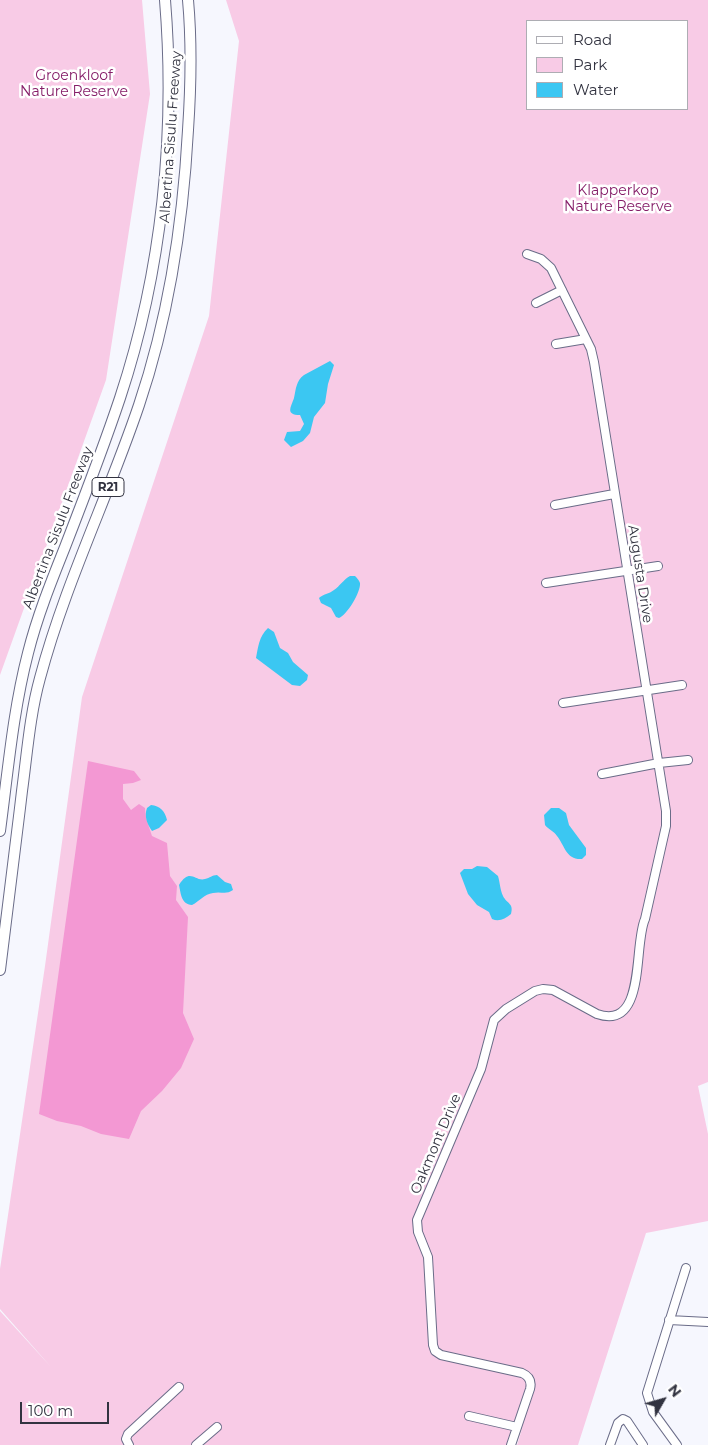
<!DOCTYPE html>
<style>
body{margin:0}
#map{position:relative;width:708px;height:1445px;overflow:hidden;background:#f6f7fe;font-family:Montserrat,sans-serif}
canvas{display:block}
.legend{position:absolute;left:526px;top:20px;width:162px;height:90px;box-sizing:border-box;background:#fff;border:1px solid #adadb3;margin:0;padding:6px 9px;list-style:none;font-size:15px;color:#323340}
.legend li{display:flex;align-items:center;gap:10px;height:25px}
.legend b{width:25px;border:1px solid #adadb3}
.north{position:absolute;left:638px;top:1375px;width:50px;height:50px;-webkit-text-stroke:4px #fff;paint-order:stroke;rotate:52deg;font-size:14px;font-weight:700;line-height:20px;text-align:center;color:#323340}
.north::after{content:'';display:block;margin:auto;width:18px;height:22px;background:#323340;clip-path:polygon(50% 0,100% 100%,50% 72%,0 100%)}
.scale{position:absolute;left:20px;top:1402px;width:89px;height:22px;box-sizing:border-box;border:2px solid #323340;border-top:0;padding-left:6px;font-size:15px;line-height:18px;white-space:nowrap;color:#323340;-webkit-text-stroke:4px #fff;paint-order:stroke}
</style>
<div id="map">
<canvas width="708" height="1445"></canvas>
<ul class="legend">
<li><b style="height:6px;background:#fff"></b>Road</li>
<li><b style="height:14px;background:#f8cbe6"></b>Park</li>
<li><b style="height:14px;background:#3bc7f2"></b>Water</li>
</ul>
<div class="north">N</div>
<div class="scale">100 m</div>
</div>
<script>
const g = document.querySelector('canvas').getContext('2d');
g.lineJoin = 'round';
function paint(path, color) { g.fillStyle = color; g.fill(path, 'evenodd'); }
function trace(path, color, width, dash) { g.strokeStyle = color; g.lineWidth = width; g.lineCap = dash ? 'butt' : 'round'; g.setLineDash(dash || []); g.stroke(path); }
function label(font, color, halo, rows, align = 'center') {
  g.font = font + ' Montserrat,sans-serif'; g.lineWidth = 5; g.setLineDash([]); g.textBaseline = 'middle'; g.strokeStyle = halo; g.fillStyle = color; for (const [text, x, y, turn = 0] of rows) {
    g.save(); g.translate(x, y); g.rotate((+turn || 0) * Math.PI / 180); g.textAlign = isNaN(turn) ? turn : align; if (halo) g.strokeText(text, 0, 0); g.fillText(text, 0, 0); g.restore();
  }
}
paint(new Path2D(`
 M0 0H142L150 94 106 380 0 675Z
 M226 0H708V1082L698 1086 708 1134V1221L646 1233 578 1445H517L523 1426 516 1445H0V1311L51 1367 0 1309V1269L45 966 82 697 209 316 239 41ZM527 21H687V109H527Z`), '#f8cbe6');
paint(new Path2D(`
 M88 761 134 771 141 780 133 783 123 784V799L131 810 139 804 145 808 146 818 152 836 167 843 170 876 177 886 176 900 188 917 183 1013 194 1039 181 1068 162 1091 141 1111 129 1139 101 1134 81 1126 57 1121 39 1114Z`), '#f398d3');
paint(new Path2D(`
 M330 361 334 365 328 384 325 403 314 417 310 433 303 441 291 447 284 440 287 432 300 431 304 424 300 415C285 415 291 407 294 398 296 389 296 381 304 375Z
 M350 576H355C357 578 359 580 360 583 361 592 347 615 339 618L336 617 331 608 321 603 319 598C323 594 329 594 334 590 340 586 343 580 350 576Z
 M268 628 274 632 280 648 288 653 293 662 308 675 307 680 300 686 292 685 256 658C258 648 259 636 268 628Z
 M151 805C160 806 165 811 167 820L159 828 152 831C147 824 144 816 147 808Z
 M551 808H559L566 813 569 825 586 848V855L582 859C566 860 565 846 557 836 554 831 548 829 545 825L544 815Z
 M477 866 487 867 498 876C500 883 500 889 503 896 507 904 514 903 511 914 505 919 499 922 492 919L489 912 477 905 468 894 460 873 464 869H472Z
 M217 875 225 882 231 884 233 890C226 895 221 891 213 893 204 894 200 901 192 905 181 904 181 894 179 885 190 867 195 882 205 879 210 878 212 875 217 875Z`), '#3bc7f2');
const minor = new Path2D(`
 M536 303 562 290
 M556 344 586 339
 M555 505 614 494
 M546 583 658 566
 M563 703 682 685
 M602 774 659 763 688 760
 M669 1320 708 1322
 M469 1416 517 1427
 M129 1445 126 1439 128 1434 179 1387
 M196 1445 217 1427
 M511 1445 530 1389C532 1381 529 1376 522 1373L441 1355 435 1351 433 1345 428 1257 418 1232 417 1220 481 1069 494 1020 506 1009 535 991 543 989 553 990 597 1014C647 1031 633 945 645 919L666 826V811L594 362 591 349 551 268 541 259 527 254
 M610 1445 618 1423 623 1419 627 1421 643 1445
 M677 1445 653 1412 647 1393 686 1268`);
const highway = new Path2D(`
 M0 831C8 771 13 711 28 653 37 617 51 582 65 547 84 498 103 449 120 398 162 271 176 134 165 0
 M0 970C7 911 15 851 22 791 27 754 30 714 40 678 65 584 108 497 139 405 169 316 183 223 188 130 191 86 192 44 188 0`);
trace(minor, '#6a6c88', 10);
trace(highway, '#6a6c88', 12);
trace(minor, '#fff', 8);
trace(highway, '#fff', 10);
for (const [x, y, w] of [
 [108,487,32]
]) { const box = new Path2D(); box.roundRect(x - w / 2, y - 9.5, w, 19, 4); g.fillStyle = '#fff'; g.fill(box); trace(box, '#323340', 1); }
label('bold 12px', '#323340', null, [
 ["R21",108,487]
]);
label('14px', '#851d68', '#fff', [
 ["Groenkloof",74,76],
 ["Nature Reserve",74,92],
 ["Klapperkop",618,191],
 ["Nature Reserve",618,207]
]);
label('14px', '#323340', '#fff', [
 ["Albertina Sisulu Freeway",171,137,-86],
 ["Albertina Sisulu Freeway",58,528,-69],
 ["Augusta Drive",640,574,81],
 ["Oakmont Drive",436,1144,-67]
]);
</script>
